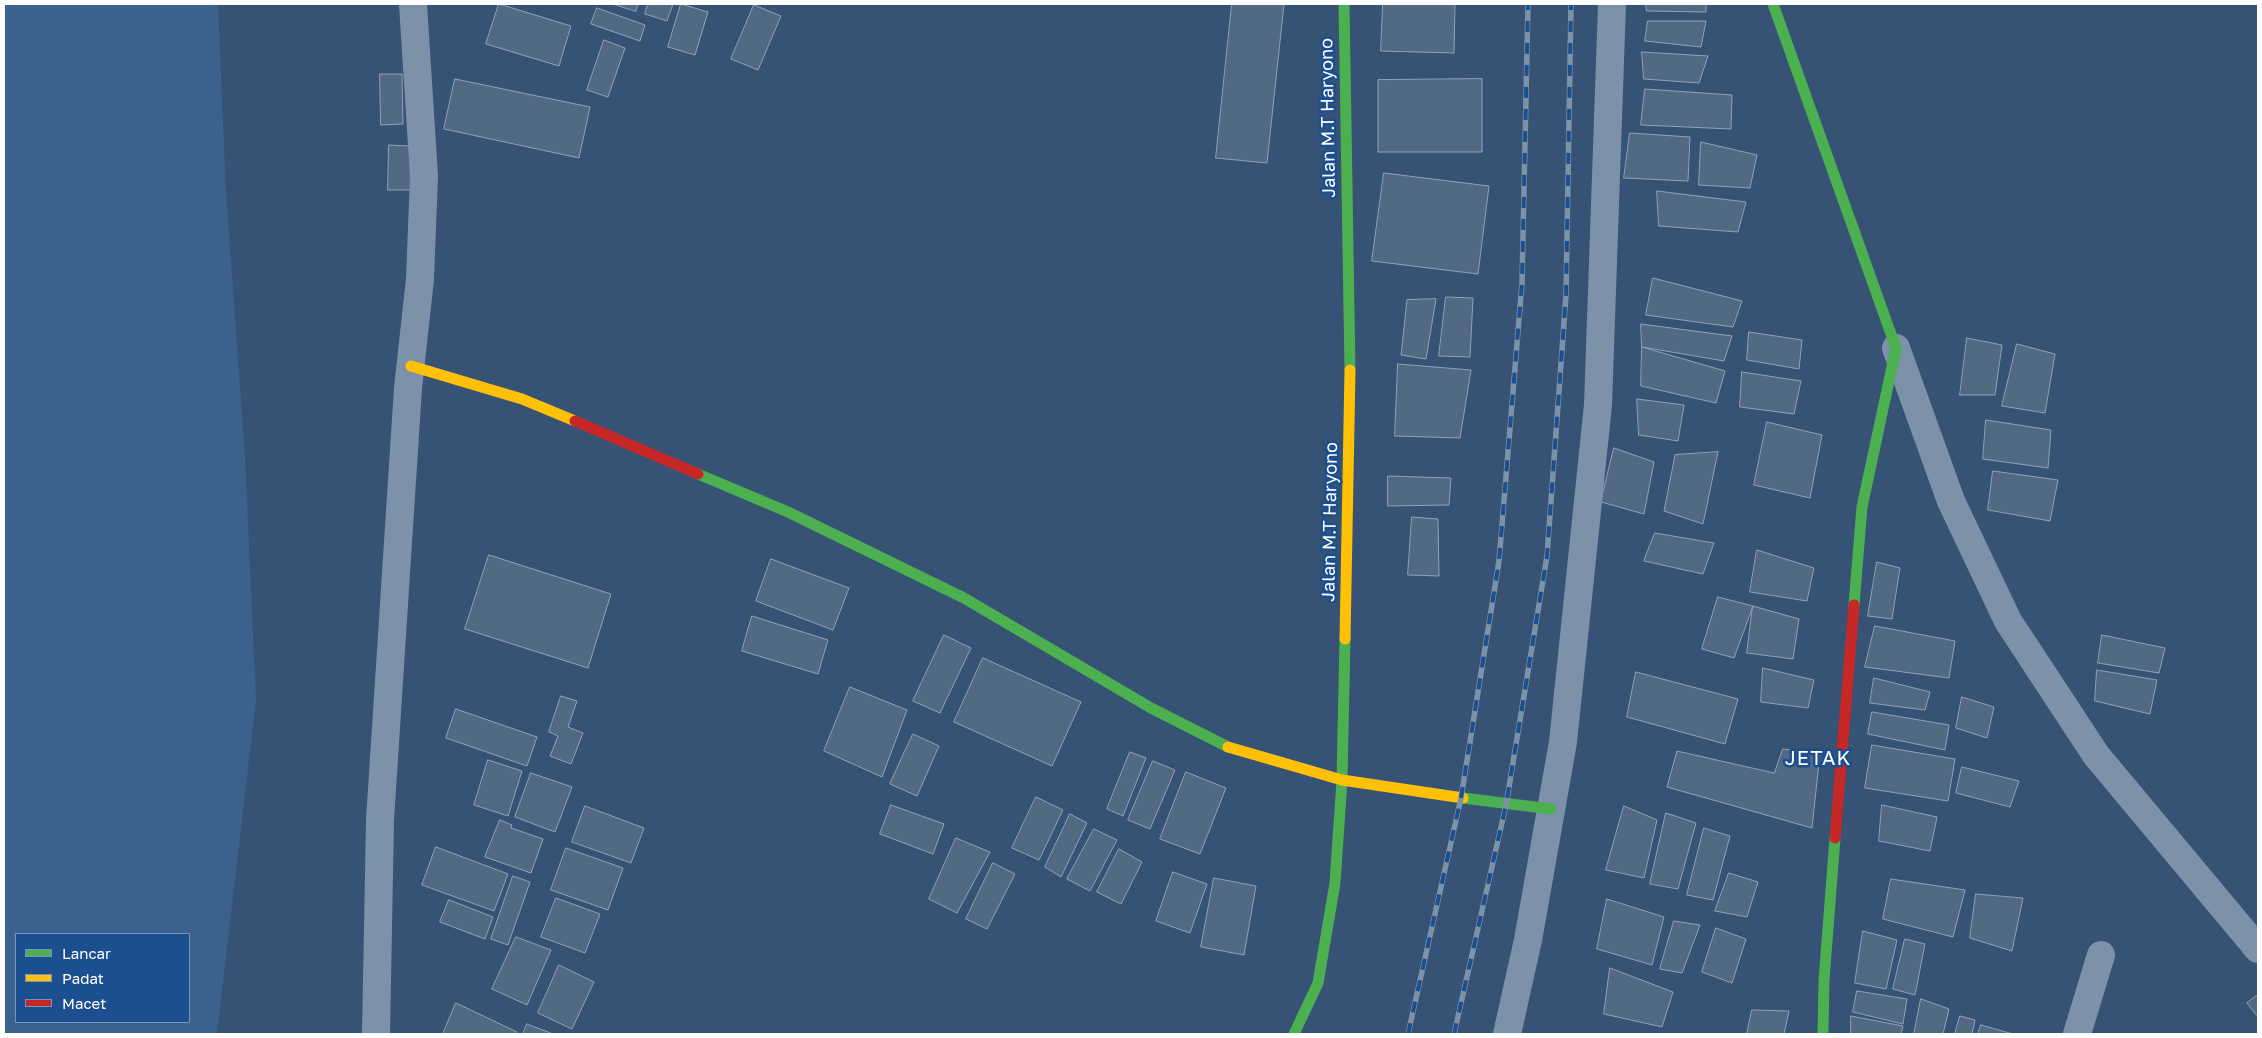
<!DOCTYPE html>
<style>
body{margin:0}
#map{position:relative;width:2262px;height:1038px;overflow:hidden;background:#365274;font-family:"Golos Text",sans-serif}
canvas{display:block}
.frame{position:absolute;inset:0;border:5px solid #fff;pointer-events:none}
.legend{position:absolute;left:15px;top:933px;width:175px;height:90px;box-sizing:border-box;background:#1b4f8f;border:1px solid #7695bc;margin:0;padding:6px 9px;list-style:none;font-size:15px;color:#fff}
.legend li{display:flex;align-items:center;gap:10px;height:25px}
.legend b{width:25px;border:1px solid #7695bc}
</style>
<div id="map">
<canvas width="2262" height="1038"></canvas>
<div class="frame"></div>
<ul class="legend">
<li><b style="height:6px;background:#4caf50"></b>Lancar</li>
<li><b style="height:6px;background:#ffc107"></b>Padat</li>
<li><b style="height:6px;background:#c62828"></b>Macet</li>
</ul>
</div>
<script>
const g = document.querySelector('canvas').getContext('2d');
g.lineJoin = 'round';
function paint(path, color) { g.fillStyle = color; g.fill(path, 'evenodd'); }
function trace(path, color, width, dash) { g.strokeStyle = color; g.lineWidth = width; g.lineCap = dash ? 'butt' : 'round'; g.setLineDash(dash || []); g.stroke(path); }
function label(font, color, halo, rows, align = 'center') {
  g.font = font + ' "Golos Text",sans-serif'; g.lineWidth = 5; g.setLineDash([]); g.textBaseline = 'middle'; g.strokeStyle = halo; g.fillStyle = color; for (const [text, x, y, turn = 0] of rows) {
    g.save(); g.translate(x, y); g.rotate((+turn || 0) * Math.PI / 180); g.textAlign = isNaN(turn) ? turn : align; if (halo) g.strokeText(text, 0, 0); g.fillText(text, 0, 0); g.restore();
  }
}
paint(new Path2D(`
 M4 4H218L226 190 245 456 256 700 217 1034H4ZM16 934H189V1022H16Z`), '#3b618d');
const building = new Path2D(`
 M499 4 571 26 559 66 486 44Z
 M613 4H638L636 11Z
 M648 4H673L667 21 645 14Z
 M681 4 708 12 695 55 668 47Z
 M1232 4H1284L1267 163 1216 158Z
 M1383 4H1455L1454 53 1381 51Z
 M1646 4H1706V12L1647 11Z
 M754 5 781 16 758 70 731 59Z
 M597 8 645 25 640 41 591 24Z
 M1648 21H1706L1701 47 1645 41Z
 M604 40 625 48 608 97 587 90Z
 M1642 52 1708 56 1699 83 1644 79Z
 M380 74H402L403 124 381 125Z
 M455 79 590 107 579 158 444 129Z
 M1482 79V152H1378V80Z
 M1645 89 1732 95 1731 129 1641 125Z
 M1630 133 1690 137 1688 181 1624 178Z
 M1701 142 1757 155 1750 188 1699 185Z
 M389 145 411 146V190H388Z
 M1384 173 1489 186 1478 274 1372 261Z
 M1657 191 1746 202 1738 232 1659 226Z
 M1653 278 1742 301 1733 327 1646 315Z
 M1446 297 1473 298 1470 357 1439 356Z
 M1436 299 1426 359 1401 355 1407 300Z
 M1641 324 1732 336 1724 361 1642 347Z
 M1749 332 1802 340 1799 369 1747 360Z
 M1967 338 2002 345 1995 395H1960Z
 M2017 344 2055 354 2045 413 2002 406Z
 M1642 347 1725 371 1716 403 1641 386Z
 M1398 364 1471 370 1460 438 1395 436Z
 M1742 372 1801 381 1794 414 1740 407Z
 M1637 399 1684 405 1678 441 1639 435Z
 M1986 420 2051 430 2048 468 1983 459Z
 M1767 422 1822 435 1810 498 1754 485Z
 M1614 448 1654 462 1644 514 1601 502Z
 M1718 452 1703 524 1664 511 1675 455Z
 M1993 471 2058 480 2050 521 1988 510Z
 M1388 476 1451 478 1449 505 1388 506Z
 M1412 517 1438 519 1439 576 1408 575Z
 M1655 533 1714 543 1703 574 1644 561Z
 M1757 550 1814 568 1807 601 1750 592Z
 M489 555 611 594 588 668 465 629Z
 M771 559 849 588 833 630 756 601Z
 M1877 562 1900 568 1892 619 1868 616Z
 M1718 597 1753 606 1734 658 1702 649Z
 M1753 606 1799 619 1793 659 1747 653Z
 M752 616 828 640 818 674 742 651Z
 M1875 626 1955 641 1949 678 1865 667Z
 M944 635 971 648 940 713 913 701Z
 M2102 635 2165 648 2159 673 2098 663Z
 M983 658 1081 702 1052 766 954 722Z
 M1763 668 1814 680 1808 708 1761 702Z
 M2097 670 2157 680 2150 714 2095 701Z
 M1636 672 1738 699 1725 744 1627 717Z
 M1874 678 1930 692 1925 710 1870 703Z
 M850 687 907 710 882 777 824 751Z
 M561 696 577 701 568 727 583 733 571 764 550 756 558 736 549 732Z
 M1962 697 1994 707 1987 738 1956 728Z
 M456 709 537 737 527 766 446 738Z
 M1872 712 1949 725 1945 750 1868 734Z
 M913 734 939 746 917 796 890 784Z
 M1872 745 1955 759 1948 801 1865 788Z
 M1783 749 1820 753 1812 828 1667 787 1677 751 1774 773Z
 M1130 752 1146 758 1123 816 1107 809Z
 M488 760 522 771 508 816 474 805Z
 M1153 761 1175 770 1150 829 1128 820Z
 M1962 767 2019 781 2010 807 1956 793Z
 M1186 772 1226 788 1200 854 1160 839Z
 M531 773 572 787 555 832 515 817Z
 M1036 797 1063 810 1039 860 1012 848Z
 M891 805 944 824 933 854 880 834Z
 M1882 805 1937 817 1930 851 1879 841Z
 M585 806 644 828 631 863 572 842Z
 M1624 806 1657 820 1644 878 1606 870Z
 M1666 813 1696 823 1678 889 1650 884Z
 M1070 814 1087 823 1061 877 1045 867Z
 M500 820 512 825 511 828 543 839 531 873 485 857Z
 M1704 828 1730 836 1713 900 1687 895Z
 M1094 829 1117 840 1090 891 1067 879Z
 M956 838 990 852 957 913 929 899Z
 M436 847 508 874 494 911 422 885Z
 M566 848 623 868 608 910 551 890Z
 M1119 849 1142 862 1121 904 1097 892Z
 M993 863 1015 874 987 929 966 919Z
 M1173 872 1207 884 1190 933 1156 921Z
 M1729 873 1758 882 1747 917 1715 911Z
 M513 876 530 882 508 945 491 939Z
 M1214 878 1256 886 1244 955 1201 947Z
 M1891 879 1965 890 1953 937 1883 919Z
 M1976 894 2023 898 2012 951 1970 938Z
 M556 898 600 914 585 953 541 937Z
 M1607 899 1664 917 1652 965 1597 949Z
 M449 900 493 917 485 939 440 922Z
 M1674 921 1700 925 1682 973 1660 969Z
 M1716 928 1746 939 1732 983 1702 972Z
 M1863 931 1897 940 1886 989 1855 983Z
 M516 937 551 950 527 1005 492 989Z
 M1905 939 1925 944 1915 995 1893 989Z
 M559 965 594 982 572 1029 538 1013Z
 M1610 968 1673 992 1662 1027 1604 1014Z
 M1857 991 1907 999 1903 1024 1853 1012Z
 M2258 995V1017L2247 1003Z
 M1921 999 1949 1009 1943 1034H1914Z
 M456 1003 517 1032 516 1034H443Z
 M1752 1010 1789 1011 1784 1034H1747Z
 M1851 1016 1903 1026 1901 1034H1851Z
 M1960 1016 1975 1020 1972 1034H1955Z
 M527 1024 553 1034H523Z
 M1981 1025 2013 1034H1978Z`);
paint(building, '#526984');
trace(building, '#92a2b6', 1);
trace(new Path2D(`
 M1896 348 1951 501 2008 621 2096 755 2258 949
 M376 1034 380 820 408 388 420 279 424 176 413 4
 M1507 1034 1528 940 1563 742 1598 405 1612 4
 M2077 1034 2101 955`), '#7d92a8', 28);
trace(new Path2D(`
 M1344 4 1350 370
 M1773 4 1896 348 1862 507 1854 605
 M698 474 788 512 964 598 1151 708 1228 747
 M1463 798 1551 809
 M1294 1034 1318 983 1335 883 1342 780 1345 639
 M1823 1034 1824 980 1835 838`), '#4caf50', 11);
trace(new Path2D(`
 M411 366 522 399 575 421
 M1345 639 1350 370
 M1228 747 1342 780 1463 798`), '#ffc107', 11);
trace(new Path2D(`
 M575 421 698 474
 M1835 838 1854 605`), '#c62828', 11);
const rail = new Path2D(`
 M1408 1034 1461 798 1499 561 1522 283 1528 4
 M1454 1034 1506 805 1547 556 1566 295 1571 4`);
trace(rail, '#7e92a7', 5.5);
trace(rail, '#1b4f8f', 4, [11]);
label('18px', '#fff', '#1b4f8f', [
 ["Jalan M.T Haryono",1328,118,-91],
 ["Jalan M.T Haryono",1330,522,-89]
]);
g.letterSpacing = '1px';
label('20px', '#fff', '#1b4f8f', [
 ["JETAK",1818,759]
]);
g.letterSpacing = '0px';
</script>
